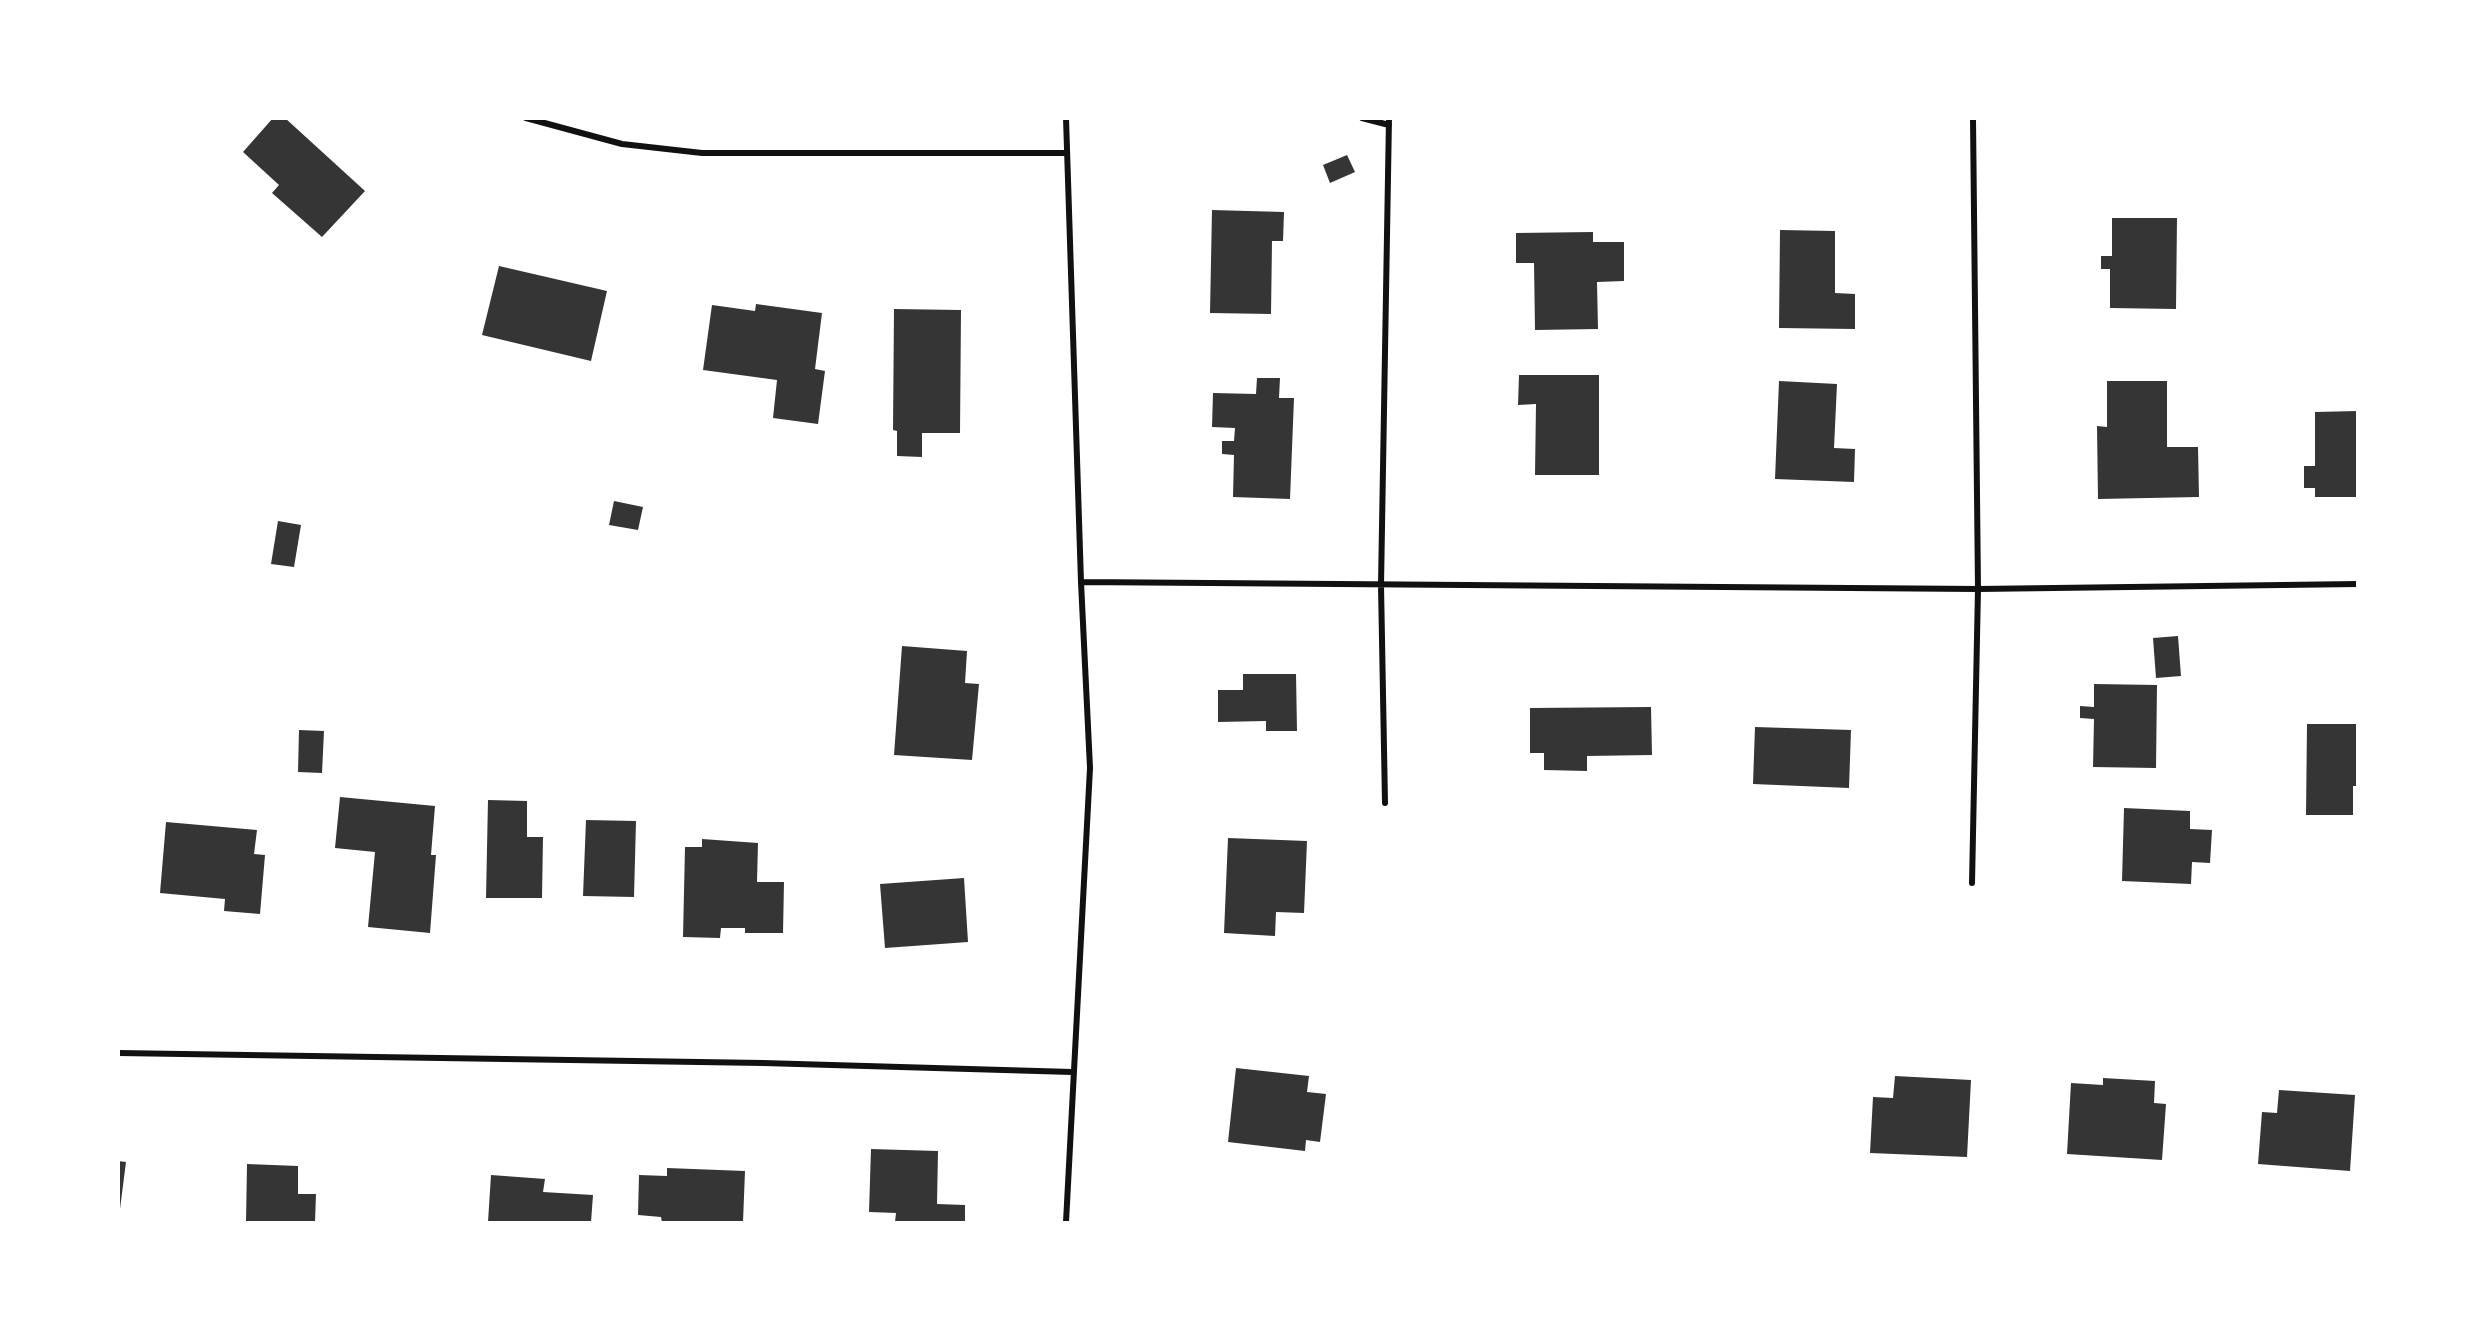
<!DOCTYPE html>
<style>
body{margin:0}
#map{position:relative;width:2476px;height:1341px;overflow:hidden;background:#fff;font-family:"Public Sans",sans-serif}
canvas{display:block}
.frame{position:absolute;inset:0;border:120px solid #fff;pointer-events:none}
</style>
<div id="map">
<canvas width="2476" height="1341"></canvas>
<div class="frame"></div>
</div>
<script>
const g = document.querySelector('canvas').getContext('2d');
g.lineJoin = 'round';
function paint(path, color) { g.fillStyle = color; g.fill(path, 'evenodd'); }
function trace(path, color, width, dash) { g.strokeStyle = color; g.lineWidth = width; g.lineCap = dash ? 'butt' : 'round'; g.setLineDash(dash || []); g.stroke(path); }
paint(new Path2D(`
 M273 118H285L365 191 322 237 272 193 279 185 243 152Z
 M1347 155 1355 172 1330 183 1323 165Z
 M1212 210 1284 212 1283 241H1272L1271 314 1210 313Z
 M2112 218H2177L2176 309 2110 308V269H2101V256H2112Z
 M1780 230 1835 231V293L1855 294V329L1779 328Z
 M1593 232V242H1624V281L1597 282 1598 329 1535 330 1534 263H1516V233Z
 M499 266 607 291 591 361 482 335Z
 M756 304 822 313 815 369 825 371 818 424 773 418 777 380 703 370 712 305 755 311Z
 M894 309 961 310 960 433H922V457L897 456V431L893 430Z
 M1519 375H1599V475H1535L1536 404 1518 405Z
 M1257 378H1280L1279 398H1294L1290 499 1233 497 1234 455 1222 454V441H1234L1235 428 1212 427 1213 393 1256 394Z
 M1779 381 1837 384 1834 448 1855 449 1854 482 1775 479Z
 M2107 381H2167V447H2198L2199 497 2098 499 2097 426 2107 427Z
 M2358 411V497H2315V488H2304V466H2315V412Z
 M614 501 643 507 638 530 609 525Z
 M278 521 301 525 294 567 271 564Z
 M2178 636 2181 676 2156 678 2153 638Z
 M902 646 967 651 965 683 979 684 972 760 894 755Z
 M1243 674H1296L1297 731H1266V721L1218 722V690H1243Z
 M2094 684 2157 685 2156 768 2093 767 2094 719 2080 718V706L2094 707Z
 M1651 707 1652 755 1587 756V771L1544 770V753H1530V708Z
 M2307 724H2358V786H2353V815H2306Z
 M1755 727 1851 730 1849 788 1753 784Z
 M299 730 324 731 322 773 298 772Z
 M340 797 435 806 431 855H436L430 933 368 927 375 852 335 848Z
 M488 800 527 801V837H543L542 898H486Z
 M2124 808 2190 811V829L2212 830 2210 863 2192 862 2191 884 2122 881Z
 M586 820 636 821 634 897 583 896Z
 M166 822 257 830 254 854 265 855 260 914 224 911 225 899 160 893Z
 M1228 838 1307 841 1304 913 1276 912 1275 936 1224 933Z
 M702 839 758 843 757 882H784L783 933H745V928H721L720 938 683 937 685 847H702Z
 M964 878 968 942 885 948 880 884Z
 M1236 1068 1309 1076 1307 1092 1326 1094 1320 1142 1306 1140 1305 1151 1228 1142Z
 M1895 1076 1971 1080 1967 1157 1870 1153 1873 1097 1893 1098Z
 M2103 1078 2155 1081 2154 1103 2166 1104 2162 1160 2067 1154 2071 1083 2103 1085Z
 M2279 1090 2355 1095 2350 1171 2258 1164 2262 1112 2277 1113Z
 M871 1149 938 1151 937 1204 965 1205V1222H895L896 1213 869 1212Z
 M118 1161 126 1162 120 1209H118Z
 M247 1164 298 1166V1194H316L315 1222H246Z
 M667 1168 745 1171 743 1222H662L661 1217 638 1215 639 1175 667 1176Z
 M491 1175 545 1179 543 1192 593 1195 591 1222H488Z`), '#353535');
trace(new Path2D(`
 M526 118 622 144 702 153H1067
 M1362 118 1389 125
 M1081 582 1978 589 2358 584
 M1385 803 1381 585 1389 118
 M1972 883 1978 589 1973 118
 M118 1053 763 1063 1072 1072
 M1066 1222 1090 768 1081 582 1066 118`), '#111', 6);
</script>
